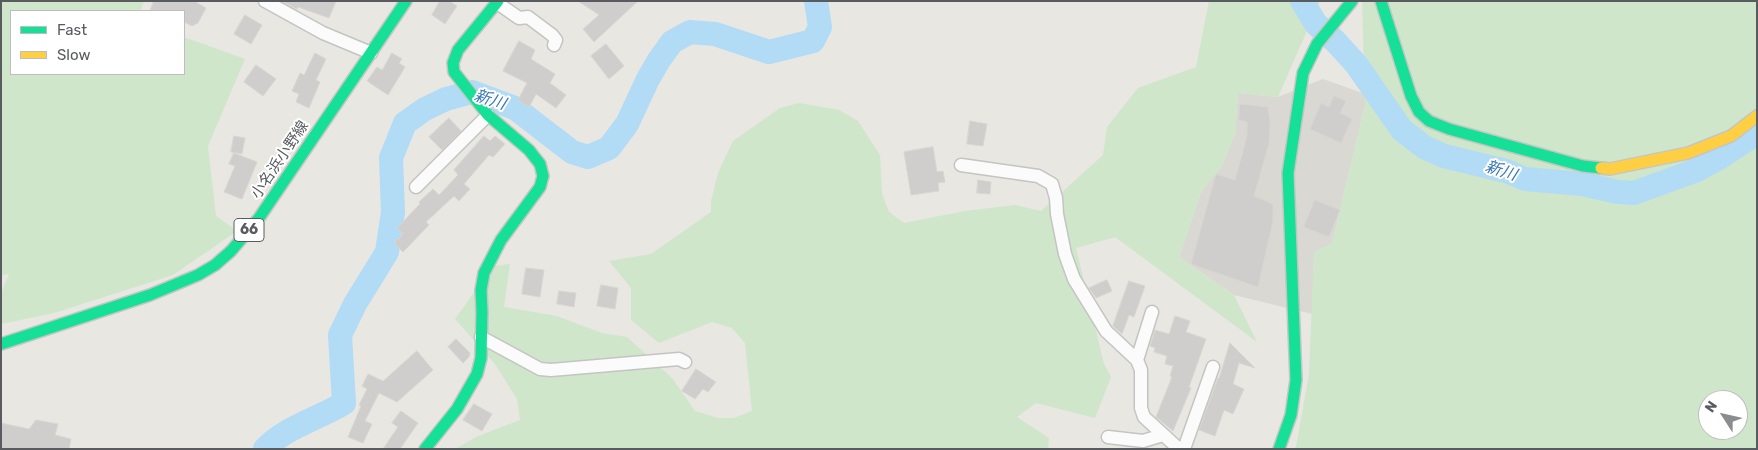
<!DOCTYPE html>
<meta charset="utf-8">
<style>
body{margin:0}
#map{position:relative;width:1758px;height:450px;overflow:hidden;background:#e8e7e2;font-family:Rubik,sans-serif}
canvas{display:block}
.frame{position:absolute;inset:0;border:2px solid #585c60;pointer-events:none}
.legend{position:absolute;left:10px;top:10px;width:175px;height:65px;box-sizing:border-box;background:#fff;border:1px solid #bcbebf;margin:0;padding:6px 9px;list-style:none;font-size:15px;color:#585c60}
.legend li{display:flex;align-items:center;gap:10px;height:25px}
.legend b{width:25px;border:1px solid #bcbebf}
.north{position:absolute;left:1698px;top:390px;width:50px;height:50px;box-sizing:border-box;background:#fff;border:1px solid #bcbebf;border-radius:50%;rotate:305deg;font-size:14px;font-weight:700;line-height:20px;text-align:center;color:#585c60}
.north::after{content:'';display:block;margin:auto;width:18px;height:22px;background:#8a8d8e;clip-path:polygon(50% 0,100% 100%,50% 72%,0 100%)}
</style>
<div id="map">
<canvas width="1758" height="450"></canvas>
<div class="frame"></div>
<ul class="legend">
<li><b style="height:6px;background:#16e098"></b>Fast</li>
<li><b style="height:6px;background:#ffcf43"></b>Slow</li>
</ul>
<div class="north">N</div>
</div>
<script>
const g = document.querySelector('canvas').getContext('2d');
g.lineJoin = 'round';
function paint(path, color) { g.fillStyle = color; g.fill(path, 'evenodd'); }
function trace(path, color, width, dash) { g.strokeStyle = color; g.lineWidth = width; g.lineCap = dash ? 'butt' : 'round'; g.setLineDash(dash || []); g.stroke(path); }
function label(font, color, halo, rows, align = 'center') {
  g.font = font + ' Rubik,"Noto Sans JP",sans-serif'; g.lineWidth = 4; g.setLineDash([]); g.textBaseline = 'middle'; g.strokeStyle = halo; g.fillStyle = color; for (const [text, x, y, turn = 0] of rows) {
    g.save(); g.translate(x, y); g.rotate((+turn || 0) * Math.PI / 180); g.textAlign = isNaN(turn) ? turn : align; if (halo) g.strokeText(text, 0, 0); g.fillText(text, 0, 0); g.restore();
  }
}
paint(new Path2D(`
 M1323 79 1365 94V105L1332 244 1314 252 1312 314 1234 295 1179 257 1201 192 1221 167 1235 134 1238 93 1278 97Z`), '#d9d8d3');
paint(new Path2D(`
 M1 1H144L140 11H11V74H184V37L245 59 208 146 216 216 237 231 173 275 54 313 1 324V293L9 274 1 275Z
 M1209 1H1320L1278 97 1238 93 1235 134 1221 167 1201 192 1179 257 1234 295 1257 342 1115 237 1076 248 1104 364 1111 377 1095 418 1036 403 1017 417 1049 438 1048 449H455L478 436 520 420 517 399 495 364 455 319 493 266 510 264 504 307 557 316 602 333 627 337 672 378 695 411 718 418H734L752 411 745 343 732 328 712 322 659 343 631 320V288L609 261 651 254 711 212V201L718 173 733 141 780 108 799 103 839 110 858 121 880 155 882 194 889 212 904 223 965 211 1015 205 1041 211 1103 155 1107 127 1138 88 1196 67Z
 M1362 1H1757V449H1293L1296 447 1309 374 1314 252 1332 244 1365 105ZM1708 400H1738V430H1708Z`), '#cfe6cb');
trace(new Path2D(`
 M1302 1 1316 24 1335 41 1356 64 1402 130 1424 147 1444 156 1506 171 1525 179 1582 184 1618 192 1634 193 1697 170 1719 158 1757 133
 M265 449C286 427 318 419 344 403L340 335 355 304 387 252 393 212 391 158 405 123 425 109 446 99 472 92 515 108 572 152 588 157 609 148 627 124 648 79 659 60 672 42 690 32 715 34 769 52 813 41 820 27 816 1`), '#b2dbf6', 24);
const building = new Path2D(`
 M154 1H194L206 8 198 23 192 26 184 22V11H150Z
 M282 1H336L329 18 298 7 297 9Z
 M440 1H449L457 6 445 24 432 15Z
 M578 1H638L594 42 583 29 599 15Z
 M245 15 262 25 251 44 234 34Z
 M519 41 535 50 531 59 555 74 550 83 566 95 556 108 536 94 529 107 518 100 527 83 503 71Z
 M606 44 624 66 609 79 591 56Z
 M315 53 326 59 316 80 320 82 309 108 296 102 299 94 292 91 300 73 304 75Z
 M392 53 402 59 399 63 405 67 388 95 367 81 377 67 382 70Z
 M256 65 276 79 263 96 244 82Z
 M1334 96 1346 101 1340 113 1352 119 1341 143 1310 129 1321 103 1329 107Z
 M1240 104 1268 107 1270 122 1269 143 1254 196 1273 204V221L1258 287 1191 264 1216 174 1235 180 1247 136V122L1239 120Z
 M449 118 461 131 442 150 429 137Z
 M970 121 987 124 983 146 967 144Z
 M234 136 245 138 242 154 231 152Z
 M484 136 490 141 495 136 505 144 493 157 489 155 464 184 470 189 459 201 454 196 426 222 429 225 403 252 394 243 403 234 397 228 420 204 419 202 433 189 439 195 458 175 454 170Z
 M933 147 937 172 943 171 945 182 938 183 939 191 911 195 904 152Z
 M234 153 257 162 242 199 224 192 235 166 229 164Z
 M978 180 991 182 990 194 977 193Z
 M1315 200 1340 210 1329 237 1304 227Z
 M526 268 544 270 540 297 522 294Z
 M1107 280 1112 291 1096 298 1089 288Z
 M1129 281 1145 286 1134 317 1129 315 1122 334 1113 326Z
 M601 285 618 288 615 309 597 306Z
 M559 291 576 293 574 307 557 304Z
 M1175 316 1190 321 1186 332 1206 339 1189 387 1191 388 1173 431 1156 417 1172 377 1170 376 1173 366 1165 364 1167 356 1154 352 1155 348 1150 346 1155 330 1169 334Z
 M456 339 470 353 469 357 463 363 448 347Z
 M1230 343 1255 368 1239 363 1233 384 1244 389 1233 414 1224 410 1215 436 1199 430 1218 378H1219Z
 M417 351 433 370 397 402 379 393 365 421 372 424 363 443 348 437 361 406 359 405 367 389 362 386 368 374 383 381Z
 M696 369 716 382 708 392 703 389 695 399 682 391Z
 M474 404 492 414 482 431 463 420Z
 M401 411 418 423 400 449H383L398 427 392 423Z
 M36 420 58 424 55 435 71 439 69 449H1V423L29 429Z`);
paint(building, '#cfcecc');
trace(building, '#d8d6d1', 1);
const street = new Path2D(`
 M265 1 323 33 371 53
 M496 2 519 18 528 17 552 35 556 40 554 45
 M961 165 1038 176 1052 184 1056 198 1057 214 1065 254 1074 279 1106 331 1137 360 1141 370V408L1144 417 1179 449
 M416 187 488 115
 M481 337 540 369 551 370 679 359 685 362
 M1137 360 1152 312
 M1108 437 1143 441 1163 435
 M1184 449 1213 367`);
const fast = new Path2D(`
 M1381 1 1411 96 1419 112 1429 121 1449 129 1583 166 1601 168
 M1 344 150 295 198 275 215 265 231 251 259 218 406 1
 M425 449 457 409 477 374 481 358 482 312 481 290 484 273 501 240 540 187 543 176 540 164 529 150 488 115 454 72 453 63 458 50 498 1
 M1279 449 1291 415 1296 380 1288 173 1303 73 1317 44 1352 1`);
const slow = new Path2D(`
 M1601 168 1610 169 1688 153 1731 136 1757 116`);
trace(street, '#c4c4c3', 15);
trace(fast, '#c5c5c4', 14);
trace(slow, '#c5c5c4', 14);
trace(street, '#fcfbfb', 12);
trace(fast, '#16e098', 11);
trace(slow, '#ffcf43', 11);
for (const [x, y, w] of [
 [249,230,30]
]) { const box = new Path2D(); box.roundRect(x - w / 2, y - 11.5, w, 23, 4); g.fillStyle = '#fff'; g.fill(box); trace(box, '#585c60', 1); }
label('bold 14px', '#585c60', null, [
 ["66",249,230]
]);
label('15px', '#585c60', '#fff', [
 ["小名浜小野線",280,160,-56]
]);
label('italic 16px', '#3677b4', '#fff', [
 ["新川",490,100,18],
 ["新川",1501,171,18]
]);
</script>
